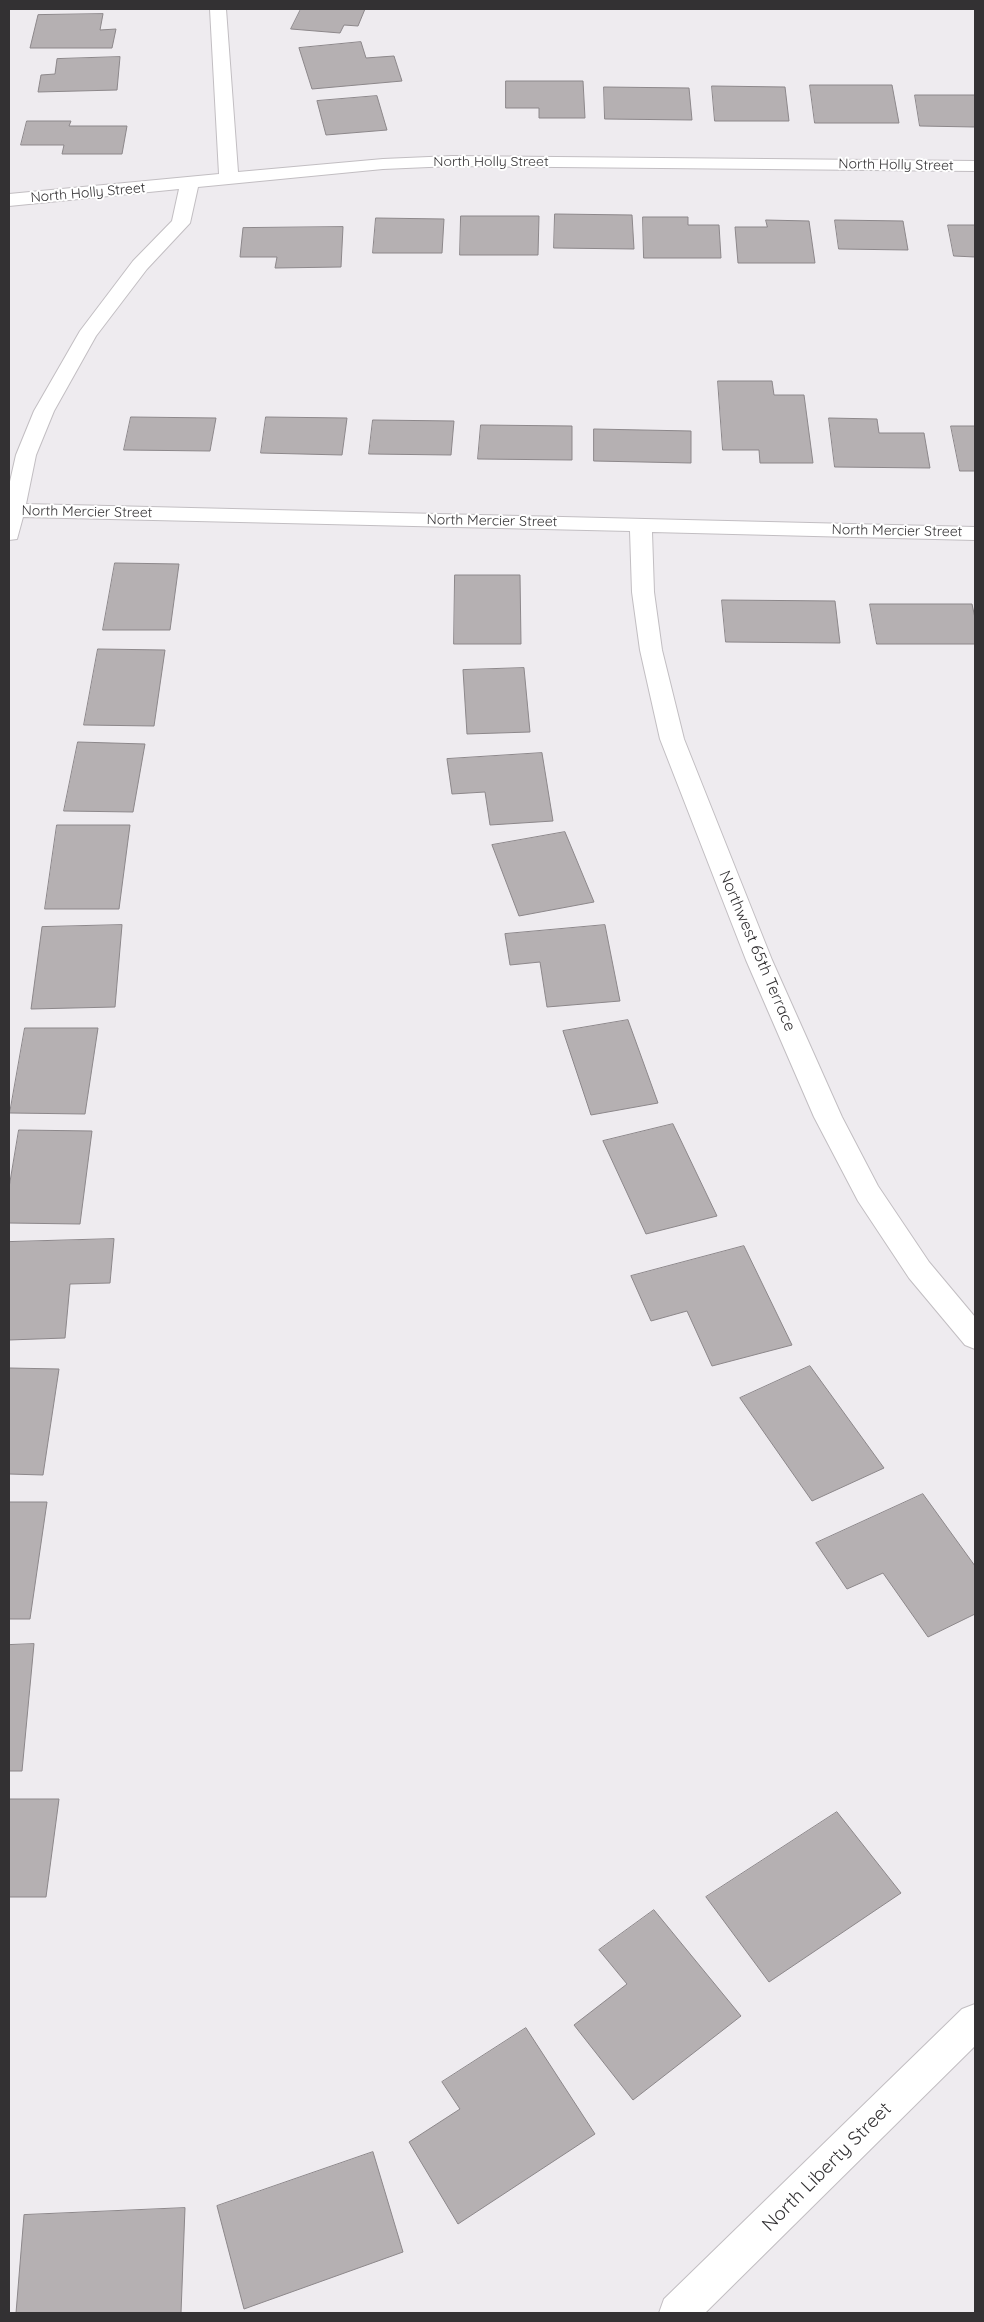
<!DOCTYPE html>
<style>
body{margin:0}
#map{position:relative;width:984px;height:2322px;overflow:hidden;background:#eeebef;font-family:Quicksand,sans-serif}
canvas{display:block}
.frame{position:absolute;inset:0;border:10px solid #333133;pointer-events:none}
</style>
<div id="map">
<canvas width="984" height="2322"></canvas>
<div class="frame"></div>
</div>
<script>
const g = document.querySelector('canvas').getContext('2d');
g.lineJoin = 'round';
function paint(path, color) { g.fillStyle = color; g.fill(path, 'evenodd'); }
function trace(path, color, width, dash) { g.strokeStyle = color; g.lineWidth = width; g.lineCap = dash ? 'butt' : 'round'; g.setLineDash(dash || []); g.stroke(path); }
function label(font, color, halo, rows, align = 'center') {
  g.font = font + ' Quicksand,sans-serif'; g.lineWidth = 4; g.setLineDash([]); g.textBaseline = 'middle'; g.strokeStyle = halo; g.fillStyle = color; for (const [text, x, y, turn = 0] of rows) {
    g.save(); g.translate(x, y); g.rotate((+turn || 0) * Math.PI / 180); g.textAlign = isNaN(turn) ? turn : align; if (halo) g.strokeText(text, 0, 0); g.fillText(text, 0, 0); g.restore();
  }
}
const building = new Path2D(`
 M301 9H365L358 26 344 25 340 33 291 29Z
 M103 14 100 30 116 29 112 48H30L38 15Z
 M361 42 366 58 394 56 402 81 312 89 299 48Z
 M120 57 117 90 38 92 41 75 55 74 57 59Z
 M506 81H583L585 118H539V108H506Z
 M810 85H892L899 123H815Z
 M712 86 785 87 789 121H715Z
 M604 87 689 88 692 120 605 119Z
 M915 95H975V127L920 126Z
 M377 96 387 130 326 135 317 101Z
 M27 121H71L69 126H127L122 154H62L64 145H21Z
 M555 214 632 215 634 249 554 248Z
 M461 216H539L538 255H460Z
 M643 217H688V225H719L721 258H644Z
 M376 218 444 219 442 253H373Z
 M766 220 809 221 815 263H738L735 227H767Z
 M835 220 903 221 908 250 839 249Z
 M948 225H975V257L954 256Z
 M343 227 341 267 275 268 277 257H240L243 228Z
 M718 381H772L774 395H804L813 463H760L759 450H723Z
 M131 417 216 418 210 451 124 450Z
 M266 417 347 418 342 455 261 453Z
 M829 418 877 419 879 433H924L930 468 835 467Z
 M373 420 454 421 451 455 369 454Z
 M481 425 572 426V460L478 459Z
 M951 426H975V471H960Z
 M594 429 691 431V463L594 461Z
 M115 563 179 564 170 630H103Z
 M455 575H520L521 644H454Z
 M722 600 835 601 840 643 726 642Z
 M870 604H972L975 618V644H877Z
 M98 649 165 650 154 726 84 725Z
 M524 668 530 732 467 734 463 670Z
 M78 742 145 744 133 812 64 811Z
 M542 753 553 821 490 825 485 792 452 794 447 759Z
 M57 825H130L119 909H45Z
 M565 832 594 902 519 916 492 845Z
 M122 925 115 1007 31 1009 42 927Z
 M605 925 620 1001 547 1007 540 962 510 965 505 934Z
 M628 1020 658 1103 591 1115 563 1031Z
 M25 1028H98L85 1114 10 1113Z
 M673 1124 717 1216 646 1234 603 1141Z
 M19 1130 92 1131 80 1224 9 1223V1188Z
 M114 1239 110 1283 70 1284 65 1338 9 1340V1242Z
 M744 1246 792 1345 712 1366 687 1311 651 1321 631 1276Z
 M810 1366 884 1468 812 1501 740 1398Z
 M9 1368 59 1369 43 1475 9 1474Z
 M923 1494 975 1566V1614L928 1637 883 1573 847 1589 816 1543Z
 M9 1502H47L30 1619H9Z
 M34 1644 22 1771H9V1645Z
 M9 1799H59L46 1897H9Z
 M837 1812 901 1893 769 1982 706 1897Z
 M654 1910 741 2016 633 2100 574 2025 627 1984 599 1950Z
 M526 2028 595 2134 458 2224 409 2142 460 2109 442 2082Z
 M373 2152 403 2252 244 2309 217 2206Z
 M185 2208 181 2313H16L24 2215Z`);
paint(building, '#b5b0b2');
trace(building, '#8c878a', 1);
const street = new Path2D(`
 M210 9H226L238 172 383 159 452 156 975 161V171L452 166 383 169 198 187 190 223 147 269 96 336 54 411 36 455 26 504 975 527V540L652 532 654 592 662 650 684 739 772 960 842 1117 878 1186 929 1262 975 1317V1349L965 1345 909 1278 858 1201 814 1117 746 960 660 739 640 650 632 592 630 531 23 517 17 539 9 540V486L16 455 34 411 80 331 133 261 172 221 179 189 9 206V194L219 174Z
 M975 2004V2046L705 2313H659L664 2299 962 2009Z`);
trace(street, '#c2bec2', 2);
paint(street, '#fff');
label('14px', '#333133', '#fff', [
 ["North Holly Street",491,162],
 ["North Holly Street",896,165,1],
 ["North Holly Street",88,193,-5],
 ["North Mercier Street",87,512,1],
 ["North Mercier Street",492,521,1],
 ["North Mercier Street",897,531,1]
]);
label('16px', '#333133', '#fff', [
 ["Northwest 65th Terrace",757,951,67]
]);
label('19px', '#333133', '#fff', [
 ["North Liberty Street",827,2167,-45]
]);
</script>
